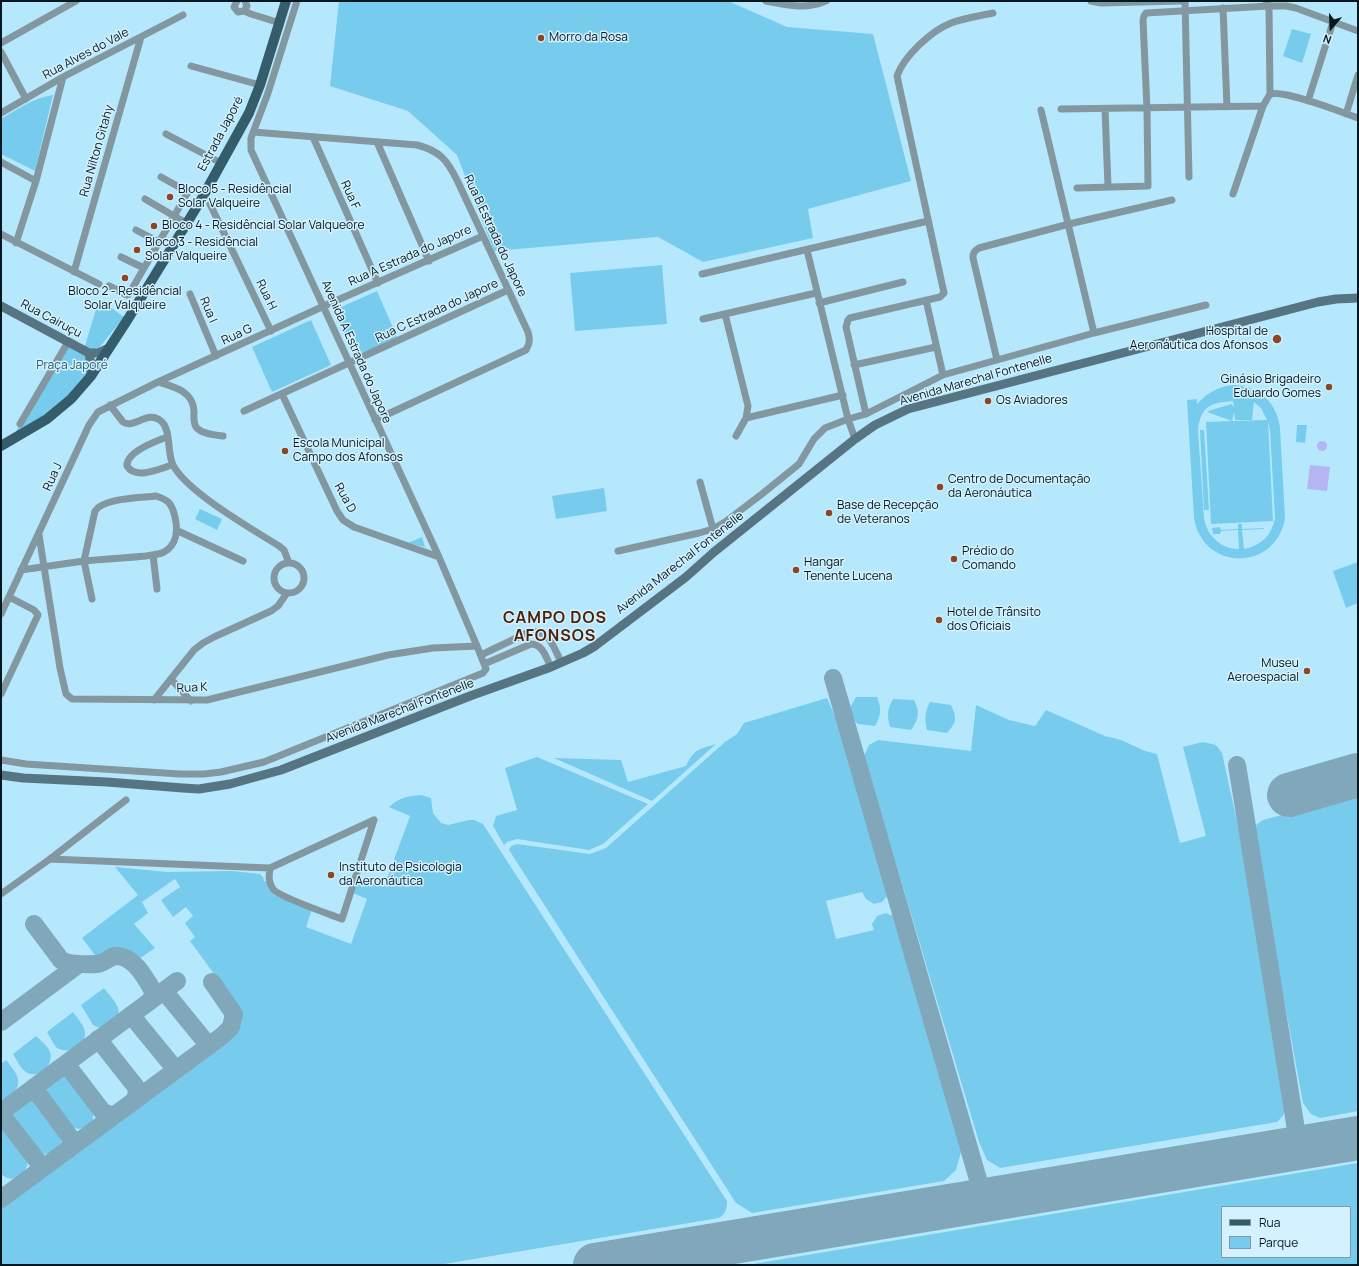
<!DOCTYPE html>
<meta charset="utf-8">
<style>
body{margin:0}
#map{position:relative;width:1359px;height:1266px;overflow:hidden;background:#b5e8fd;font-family:Manrope,sans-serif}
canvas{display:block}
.frame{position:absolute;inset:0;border:2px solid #051820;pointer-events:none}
.legend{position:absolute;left:1221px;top:1206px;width:130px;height:52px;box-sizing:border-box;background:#d3f1fe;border:1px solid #819aa5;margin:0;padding:5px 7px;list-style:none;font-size:12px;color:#051820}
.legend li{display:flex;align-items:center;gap:8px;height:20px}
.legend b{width:20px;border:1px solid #819aa5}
.north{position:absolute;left:1311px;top:8px;width:40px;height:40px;-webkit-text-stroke:3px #d3f1fe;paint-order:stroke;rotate:199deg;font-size:11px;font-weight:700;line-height:16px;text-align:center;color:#051820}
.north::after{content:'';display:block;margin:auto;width:14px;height:18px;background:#051820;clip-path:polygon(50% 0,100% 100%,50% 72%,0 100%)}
</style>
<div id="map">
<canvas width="1359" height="1266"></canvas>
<div class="frame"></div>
<ul class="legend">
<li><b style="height:5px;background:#355c6b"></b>Rua</li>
<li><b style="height:11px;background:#7ce"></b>Parque</li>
</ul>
<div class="north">N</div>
</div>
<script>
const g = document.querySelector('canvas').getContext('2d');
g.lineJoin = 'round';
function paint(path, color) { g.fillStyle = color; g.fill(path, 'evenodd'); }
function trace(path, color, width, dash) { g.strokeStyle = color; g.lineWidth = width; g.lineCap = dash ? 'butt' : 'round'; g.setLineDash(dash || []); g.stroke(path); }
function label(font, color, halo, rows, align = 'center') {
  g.font = font + ' Manrope,sans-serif'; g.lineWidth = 3; g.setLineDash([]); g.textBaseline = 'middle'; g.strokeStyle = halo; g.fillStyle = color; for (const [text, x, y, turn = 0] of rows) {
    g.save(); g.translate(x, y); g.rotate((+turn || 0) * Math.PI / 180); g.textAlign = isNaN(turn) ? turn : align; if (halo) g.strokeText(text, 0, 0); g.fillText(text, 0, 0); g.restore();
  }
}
paint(new Path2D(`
 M339 1H728L787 27 873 34 911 181 808 209 813 238 703 262 658 237 494 251 457 155 408 111 330 86Z
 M1292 29 1311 34 1302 63 1283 56Z
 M53 95 35 171 1 154V119C18 109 33 98 53 95Z
 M662 265 667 324 575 331 570 273Z
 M377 291 397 337 354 358 337 315 339 308Z
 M99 299 124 317 99 348 90 352 88 372 68 395 46 418 15 433 68 342 84 349Z
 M311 320 331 365 272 392 252 347Z
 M1235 385C1260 387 1277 403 1280 428L1285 518C1276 572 1203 572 1194 518L1187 400 1197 399V404C1208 392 1219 386 1235 385ZM1233 401 1234 408 1232 404 1208 411 1209 413H1210L1232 421 1206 422 1211 524 1273 521 1268 421 1270 430 1275 518C1272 535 1261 546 1244 549L1242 530 1264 529V528L1242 529V524H1238V529L1221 530 1220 527 1212 528 1213 534H1220L1221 531 1238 530 1239 549C1221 549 1207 536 1204 518L1198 430C1201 405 1211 403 1233 401ZM1254 402 1261 408 1267 420 1232 421 1234 412 1235 420H1252Z
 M1297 425H1307L1305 443 1296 442Z
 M1200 430H1204L1209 510H1204Z
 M604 488 607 511 556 519 552 496Z
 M200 509 222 519 217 530 195 519Z
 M422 537 425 547 408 543Z
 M1358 562V603L1346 608 1333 571Z
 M856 697H877C882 710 881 715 875 726L858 724 851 718V706Z
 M827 698 843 735 888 895 882 902 874 904 866 899 862 892 826 901 836 939 874 930 872 924 877 916 886 913 895 917 961 1152 956 1170 944 1181 752 1213 736 1203 509 850 511 846 517 844 590 854 606 848 725 742 737 734 744 723Z
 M893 699 914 700C920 712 919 719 911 730L890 727C887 715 887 710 893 699Z
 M930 702 951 705C957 718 957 722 947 733L927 730C924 719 925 712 930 702Z
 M976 705 1009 720 1035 726 1046 710 1105 736 1121 740 1145 751 1157 754 1180 843 1206 836 1183 747 1203 742 1216 745 1222 753 1238 826 1287 1105 1283 1116 1277 1122 1000 1168 987 1160 979 1142 864 756 869 745 878 740 971 751Z
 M716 744 652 801 554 758 621 760 628 782 686 766C694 749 699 749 716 744Z
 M537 757 648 804 603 844 589 850 517 839 507 842 504 845 493 826 496 816 517 810 505 768Z
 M421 795 431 798 433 813 441 823 448 825 469 820H474L483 824 727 1201C727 1208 726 1214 719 1218L438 1265H1V1206L231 1036C235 1030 239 1024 238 1016 237 1003 200 955 190 941L195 937 185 923 193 916 186 907 173 917 161 900 180 887 175 879 142 902 148 913 134 924 155 948 139 959C122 949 114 946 98 959L82 938 138 895 115 867 167 872 232 871 260 874 263 877 264 881H266L271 892 275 895 312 909 306 927 351 944 367 899 353 893 359 878 384 887 410 816 389 807C398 798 408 796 421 795Z
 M1358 795V1111L1320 1118 1311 1114 1303 1103 1253 831 1256 825 1263 820Z
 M104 988C112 999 127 1011 113 1021 108 1024 105 1028 99 1028L93 1025 81 1005Z
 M73 1012C77 1018 85 1026 85 1033 86 1046 68 1055 57 1048 53 1044 50 1036 47 1032Z
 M36 1036C40 1040 48 1046 50 1052 55 1066 37 1080 26 1072 20 1068 16 1059 13 1054Z
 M6 1060C10 1065 15 1071 17 1076 22 1088 11 1098 1 1099V1064Z
 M59 1074 68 1077 93 1108V1120L87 1127 78 1129 70 1126 45 1095 44 1085 49 1078Z
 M26 1099 37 1101 61 1136V1144L55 1151 45 1154 34 1152 10 1118C12 1105 14 1103 26 1099Z
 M1 1126 28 1161C26 1175 13 1185 1 1174Z
 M1358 1163V1265H747ZM1222 1207H1350V1257H1222Z`), '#7ce');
paint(new Path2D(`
 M1317 446a5 5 0 1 1 10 0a5 5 0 1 1-10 0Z
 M1310 465 1330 467 1327 491 1307 489Z`), '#b5b4f5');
trace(new Path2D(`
 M833 678 984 1200
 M1237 765 1299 1148
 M34 924 61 960C67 964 72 964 79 964 86 964 94 965 101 963 106 962 109 957 115 956 133 955 145 977 153 991V995L150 1001
 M164 991 209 1046
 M131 1015 176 1070
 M1 1022 79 964
 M98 1039 136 1087 137 1095 133 1102
 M58 1069 62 1067 70 1069 102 1111 109 1115 116 1114
 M25 1094C32 1090 37 1092 42 1099L70 1137 72 1141 68 1150
 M1 1112 177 981
 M1 1114 43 1168
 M1 1199 222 1036 231 1027 234 1014 212 982`), '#80a8ba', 18);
trace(new Path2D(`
 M1289 795 1358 775
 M595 1265 1358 1138`), '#80a8ba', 44);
trace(new Path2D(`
 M237 1 234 7 238 12 244 11 251 14 280 23
 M766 1C788 5 804 10 826 1
 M1091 1 1101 3 1180 1
 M1185 1 1189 177
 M1266 1 1269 6 1270 94
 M1223 8 1227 107
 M244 11 247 6 245 1
 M1 43 76 1
 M1 52 26 99
 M191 66 260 85
 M1308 101 1333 22
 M1061 109 1263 106
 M1105 109 1108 187
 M1041 110 1094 333
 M1 113 63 77 183 15
 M1346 114 1358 75
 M253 132 417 145C440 151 447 160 457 180L528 332C530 339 530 343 526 350L375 420
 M166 134 221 163
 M313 137 378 283
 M377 142 429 261
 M1 162 36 181
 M1077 188 1148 186 1147 109 1143 20 1144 16 1146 13 1269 6H1286L1296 8 1358 31
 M1233 194 1263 106 1270 94C1286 90 1341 112 1358 118
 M145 199 186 223
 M210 204 271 331
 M136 230 159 242
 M1 234 99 284
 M16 243 36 181 63 77
 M807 250 848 419 855 439
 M121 257 144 268
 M74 272 141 37
 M702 274 928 221
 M109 286 127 295 129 294 188 192 161 177
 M190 294 216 356
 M926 300 943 375
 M819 303 903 282
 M725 314 748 406 746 418 736 436
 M703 319 816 293
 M997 360 973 258C973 253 974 251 979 248L1069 224 1172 200
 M854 365 936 347
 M158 382C174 387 193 391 194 411 194 416 193 422 196 427 201 434 215 435 223 436
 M282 394 337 511 343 520 354 527 439 557
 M110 405 123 422C134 430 148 408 162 422 171 430 167 453 173 465 187 492 252 529 279 546L284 550 289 563
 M244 411 508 290
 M866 414 846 327 848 320 850 318 940 297 944 293 897 76C904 56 931 31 951 23 964 18 979 16 993 13
 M746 418 843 395
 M20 424 68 342
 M167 437C156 441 126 452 127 466 135 480 160 469 172 465
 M700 482 713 529
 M156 496C169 500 172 504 175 517 178 530 177 545 164 552 158 555 151 555 146 556 125 558 105 559 84 561L95 511C103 498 140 498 156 496Z
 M178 531 243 561
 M39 535 60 668 66 694 72 699 207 700 388 655 433 648 477 646
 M618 551 699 533 713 529 725 522 762 494 799 464 814 439 825 428 848 419 866 414 943 375 1094 333 1206 305
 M153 555 157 589
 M274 578a15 15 0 1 1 30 0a15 15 0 1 1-30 0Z
 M21 570 84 561 92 599
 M1 614 89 425 98 412 158 382 324 306 483 236
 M481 655 527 633C549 627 553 646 561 662
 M484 664 531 644C543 644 546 658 551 667
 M171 679 191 701
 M1 694 38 615 34 610 9 597
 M154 700 194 650 203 643 214 637 271 611 278 606 287 593
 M1 760 26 764 180 774H204L221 772 264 762 483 673 486 669 477 646 439 557 251 150V138L268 93 297 1
 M50 859 270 868 374 820
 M270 868C269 876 268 882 273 889 279 897 329 914 342 919L374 820
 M1 894 50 859 126 800`), '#8297a0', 7);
trace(new Path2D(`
 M1 306 89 353H98L109 348
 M89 353 91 365V376
 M1 775 23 778 107 782 183 788 199 789 230 784 281 770 470 696 551 667 583 653 595 646 686 577 714 552 855 439 875 425 908 409 1318 302 1336 299 1358 298`), '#567481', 9);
trace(new Path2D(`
 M1 446 47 419 71 399 91 376 128 319 201 200 249 113 260 85 286 1`), '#355c6b', 10);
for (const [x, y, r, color] of [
 [541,38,4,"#8d4623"],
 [170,197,4,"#8d4623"],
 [154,226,4,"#8d4623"],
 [137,250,4,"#8d4623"],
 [125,278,4,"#8d4623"],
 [1277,339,5,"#8d4623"],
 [1329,387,4,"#8d4623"],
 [988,401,4,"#8d4623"],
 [285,451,4,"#8d4623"],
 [940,487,4,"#8d4623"],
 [829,513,4,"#8d4623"],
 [954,559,4,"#8d4623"],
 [796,570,4,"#8d4623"],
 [939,620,4,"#8d4623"],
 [1307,671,4,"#8d4623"],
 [331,875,4,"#8d4623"]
]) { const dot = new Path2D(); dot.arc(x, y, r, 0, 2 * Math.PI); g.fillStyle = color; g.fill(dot); trace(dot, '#d3f1fe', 1.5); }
label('12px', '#051820', '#d3f1fe', [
 ["Morro da Rosa",549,38],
 ["Bloco 5 - Residêncial",178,190],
 ["Solar Valqueire",178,204],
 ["Bloco 4 - Residêncial Solar Valqueore",162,226],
 ["Bloco 3 - Residêncial",145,243],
 ["Solar Valqueire",145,257],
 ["Bloco 2 - Residêncial",125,292,"center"],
 ["Solar Valqueire",125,306,"center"],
 ["Hospital de",1268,332,"right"],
 ["Aeronáutica dos Afonsos",1268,346,"right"],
 ["Ginásio Brigadeiro",1321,380,"right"],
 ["Eduardo Gomes",1321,394,"right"],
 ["Os Aviadores",996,401],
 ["Escola Municipal",293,444],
 ["Campo dos Afonsos",293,458],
 ["Centro de Documentação",948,480],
 ["da Aeronáutica",948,494],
 ["Base de Recepção",837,506],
 ["de Veteranos",837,520],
 ["Prédio do",962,552],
 ["Comando",962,566],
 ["Hangar",804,563],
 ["Tenente Lucena",804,577],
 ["Hotel de Trânsito",947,613],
 ["dos Oficiais",947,627],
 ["Museu",1299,664,"right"],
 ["Aeroespacial",1299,678,"right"],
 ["Instituto de Psicologia",339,868],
 ["da Aeronáutica",339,882]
], 'left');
label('12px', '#051820', '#d3f1fe', [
 ["Rua Alves do Vale",86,54,-28],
 ["Estrada Japoré",221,134,-62],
 ["Rua Nilton Gitahy",97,151,-74],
 ["Rua F",350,195,66],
 ["Rua B Estrada do Japore",495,236,65],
 ["Rua A Estrada do Japore",410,256,-24],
 ["Rua H",266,295,64],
 ["Rua I",208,310,67],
 ["Rua C Estrada do Japore",437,311,-25],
 ["Rua Cairuçu",51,319,28],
 ["Rua G",237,335,-25],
 ["Avenida A Estrada do Japore",356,352,66],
 ["Avenida Marechal Fontenelle",976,380,-16],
 ["Rua J",53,477,-66],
 ["Rua D",345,498,61],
 ["Avenida Marechal Fontenelle",680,563,-38],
 ["Rua K",192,688,-3],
 ["Avenida Marechal Fontenelle",400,711,-21]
]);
label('12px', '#2e5c6d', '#d3f1fe', [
 ["Praça Japoré",72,366]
]);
g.letterSpacing = '1px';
label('bold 16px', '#4f2006', '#d3f1fe', [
 ["CAMPO DOS",555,619],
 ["AFONSOS",555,637]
]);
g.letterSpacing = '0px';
</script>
